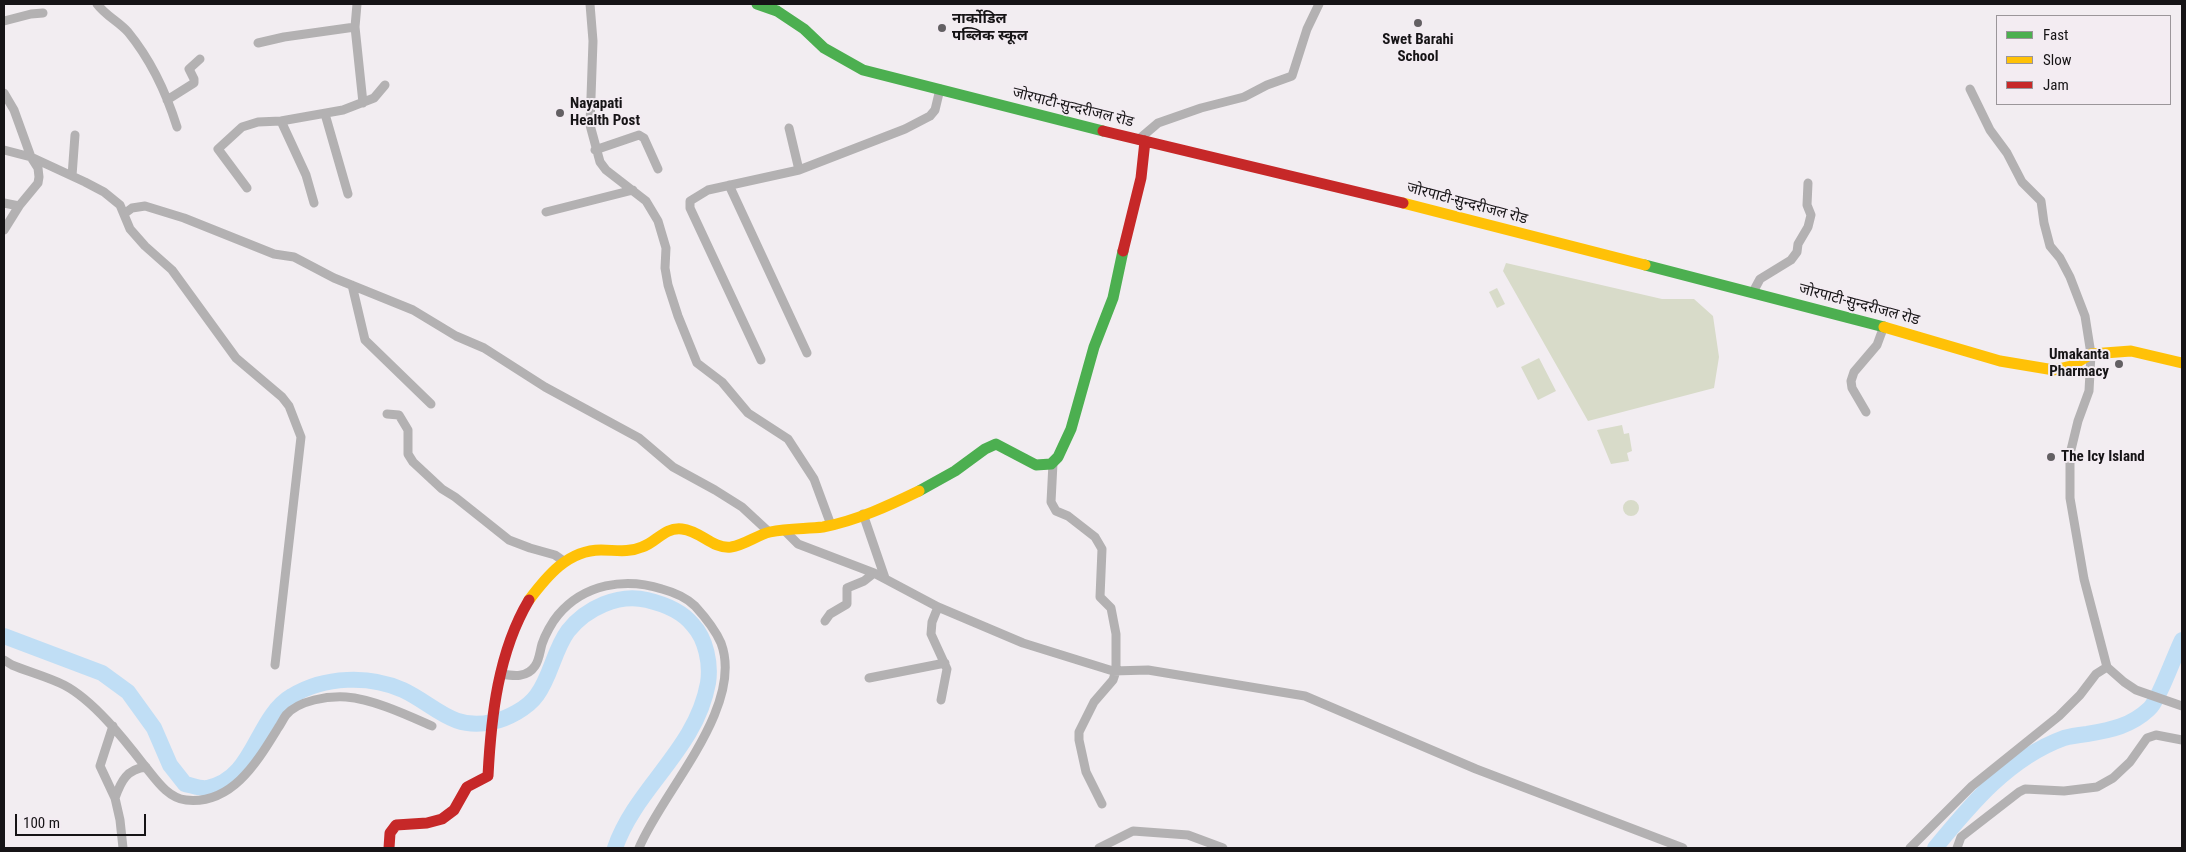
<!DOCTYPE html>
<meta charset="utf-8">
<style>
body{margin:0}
#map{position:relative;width:2186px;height:852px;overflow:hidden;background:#f2edf1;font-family:"Roboto Condensed",sans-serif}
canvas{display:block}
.frame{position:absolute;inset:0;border:5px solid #161416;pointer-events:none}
.legend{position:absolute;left:1996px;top:15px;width:175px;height:90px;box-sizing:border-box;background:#f3ecf2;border:1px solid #9b969a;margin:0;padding:6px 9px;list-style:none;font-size:15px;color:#161416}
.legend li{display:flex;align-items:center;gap:10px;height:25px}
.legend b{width:25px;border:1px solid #9b969a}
.scale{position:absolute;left:15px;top:814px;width:131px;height:22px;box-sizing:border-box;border:2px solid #161416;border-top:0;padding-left:6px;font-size:15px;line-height:18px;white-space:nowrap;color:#161416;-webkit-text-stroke:4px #f3ecf2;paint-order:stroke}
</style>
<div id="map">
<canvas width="2186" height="852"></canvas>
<div class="frame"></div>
<ul class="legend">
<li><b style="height:6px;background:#4caf50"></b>Fast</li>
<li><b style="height:6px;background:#ffc107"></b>Slow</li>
<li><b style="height:6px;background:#c62828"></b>Jam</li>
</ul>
<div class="scale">100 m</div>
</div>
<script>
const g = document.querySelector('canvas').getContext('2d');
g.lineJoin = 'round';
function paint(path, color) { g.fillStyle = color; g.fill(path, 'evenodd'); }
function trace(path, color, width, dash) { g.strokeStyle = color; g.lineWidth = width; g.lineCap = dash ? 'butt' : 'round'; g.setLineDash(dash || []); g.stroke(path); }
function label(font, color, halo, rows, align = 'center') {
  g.font = font + ' "Roboto Condensed","Noto Sans Devanagari",sans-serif'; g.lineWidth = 4; g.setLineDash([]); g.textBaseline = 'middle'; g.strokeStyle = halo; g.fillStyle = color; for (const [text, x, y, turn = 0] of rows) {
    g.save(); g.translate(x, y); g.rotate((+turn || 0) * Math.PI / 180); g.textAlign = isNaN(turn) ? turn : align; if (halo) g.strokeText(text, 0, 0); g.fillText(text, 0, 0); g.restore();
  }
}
paint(new Path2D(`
 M1506 263 1662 299H1694L1713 316 1719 357 1714 388 1588 421 1503 271Z
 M1497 288 1505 304 1497 308 1489 292Z
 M1539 358 1556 391 1538 400 1521 367Z
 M1622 425 1624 434 1629 433 1632 451 1627 453 1629 461 1611 464 1597 430Z
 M1623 508a8 8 0 1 1 16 0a8 8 0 1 1-16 0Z`), '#d8dbc9');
trace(new Path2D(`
 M4 636 102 673 128 692 154 728 170 765 185 784C191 785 200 789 207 788 255 779 255 718 292 696 324 676 370 675 403 690 435 705 452 731 492 722 507 719 528 708 537 695 551 676 554 650 568 631 586 608 619 593 647 600 664 604 682 611 693 625 706 639 711 664 708 683 696 750 636 787 615 848
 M1935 848C1971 804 2009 758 2064 738 2071 736 2079 735 2087 734 2111 730 2131 726 2149 709 2158 702 2175 654 2182 640`), '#c0def5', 16);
trace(new Path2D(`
 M97 4C106 16 118 21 128 32 151 60 166 92 177 127
 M357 4 355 27 363 103
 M590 4 593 41 590 125 600 162 606 170 646 201 658 221 666 248 665 268 668 285 678 316 697 363 722 382 748 413 788 439 814 479 831 525
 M4 21 31 14 43 13
 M258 43 284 37 355 27
 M1970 89 1990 130 2007 153 2022 182 2041 201 2044 223 2050 246 2060 258 2070 277 2085 316 2091 354 2089 391 2078 421 2070 454V498L2084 579 2107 667 2124 682 2136 690 2182 706
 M4 93 14 110 31 157 38 168 39 177 38 183 19 206 4 230
 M167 100 194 83V79L189 69 200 59
 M325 114 348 194
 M281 121 306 175 314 203
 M789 128 799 170
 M1138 140 1158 123 1201 108 1244 97 1267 85 1292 76 1307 29 1319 4
 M4 150 31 157 85 182 104 192 120 205 130 229 145 246 172 270 236 358 282 397 289 406 301 437 275 665
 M595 150 639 135 644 138 658 169
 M72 176 75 135
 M729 185 807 353
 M247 188 218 149 242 127 258 122 281 121 343 110 374 98 385 85
 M4 203 19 206
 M546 212 633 190
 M124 214 132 208 145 206 184 218 274 254 294 257 334 278 413 310 456 336 484 348 545 387 639 438 673 467 715 490 742 507 769 532
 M352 285 365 340 431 404
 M1753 292 1760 279 1791 260 1797 252 1798 244 1808 227 1811 215 1807 205 1808 183
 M761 360 690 208V201L708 190 799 170 905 129 930 116 935 110 940 89
 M1866 412 1852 388 1851 381 1854 372 1877 345 1884 326
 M387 414 399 415 408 430V454L413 462 442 489 455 497 509 540 530 548 555 555 565 562
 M1053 463 1051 502 1056 511 1068 516 1095 537 1102 549 1100 597 1111 608 1116 634V671L1113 680 1094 702 1079 732V740L1086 772 1102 804
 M863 514 885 578
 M785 531 798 544 874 573 938 607 1023 643 1113 671 1148 670 1305 696 1476 769 1683 848
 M938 607 932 622 931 634 947 669 941 700
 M825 621 830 614 847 604V588L864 581 874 573
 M4 660 12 665C29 672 48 677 64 685 93 700 124 739 144 765 155 778 167 798 186 800 232 805 257 762 278 728 281 724 283 719 286 715 299 700 328 696 346 697 373 699 407 715 432 726
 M501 674C514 676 527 678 535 666 539 661 540 651 542 644 545 635 552 622 558 615 584 584 625 577 662 589 673 592 686 597 695 606 705 617 715 629 721 643 745 707 662 792 639 848
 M869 678 945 663
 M113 726 100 766 115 798 120 820 123 848
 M115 798C121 781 127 769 146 767
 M1099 848 1133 831 1188 835 1223 848
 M1910 848 1972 786 2059 716 2080 695 2096 674 2107 667
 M1957 848 1961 837 2019 792 2025 789 2064 791 2097 787 2113 778 2130 762 2147 738 2156 735 2182 740`), '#b3b1b2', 9);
trace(new Path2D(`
 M757 4 777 11 804 29 824 48 863 70 1103 131
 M1645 265 1884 327
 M919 491 955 471 985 449 996 444 1036 465 1051 464 1058 457 1071 429 1094 347 1113 298 1123 251`), '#4caf50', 11);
trace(new Path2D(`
 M1403 203 1645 265
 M1884 327 2000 361 2054 370 2071 366 2091 354 2131 351 2182 363
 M529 600C547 576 568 550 601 550 615 550 628 553 642 547 657 542 664 527 682 529 701 531 712 549 731 547 745 545 757 535 770 532 788 528 806 529 823 527 856 521 890 505 919 491`), '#ffc107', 11);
trace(new Path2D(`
 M1103 131 1403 203
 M1123 251 1141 178 1145 141
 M389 848 390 833 396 825 427 823 442 819 454 810 467 787 488 776C491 717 498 652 529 600`), '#c62828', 11);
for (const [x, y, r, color] of [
 [1418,23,5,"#636063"],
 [942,28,5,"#636063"],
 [560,113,5,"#636063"],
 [2119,364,5,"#636063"],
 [2051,457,5,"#636063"]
]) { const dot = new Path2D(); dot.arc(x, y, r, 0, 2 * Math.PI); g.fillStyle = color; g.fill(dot); trace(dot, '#f3ecf2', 2); }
label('bold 15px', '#161416', '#f3ecf2', [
 ["नार्कोडिल",952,19],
 ["पब्लिक स्कूल",952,36],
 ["Swet Barahi",1418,40,"center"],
 ["School",1418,57,"center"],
 ["Nayapati",570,104],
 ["Health Post",570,121],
 ["Umakanta",2109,355,"right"],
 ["Pharmacy",2109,372,"right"],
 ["The Icy Island",2061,457]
], 'left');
label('15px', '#161416', '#f3ecf2', [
 ["जोरपाटी-सुन्दरीजल रोड",1073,108,14],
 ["जोरपाटी-सुन्दरीजल रोड",1467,204,15],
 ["जोरपाटी-सुन्दरीजल रोड",1859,305,15]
]);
</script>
